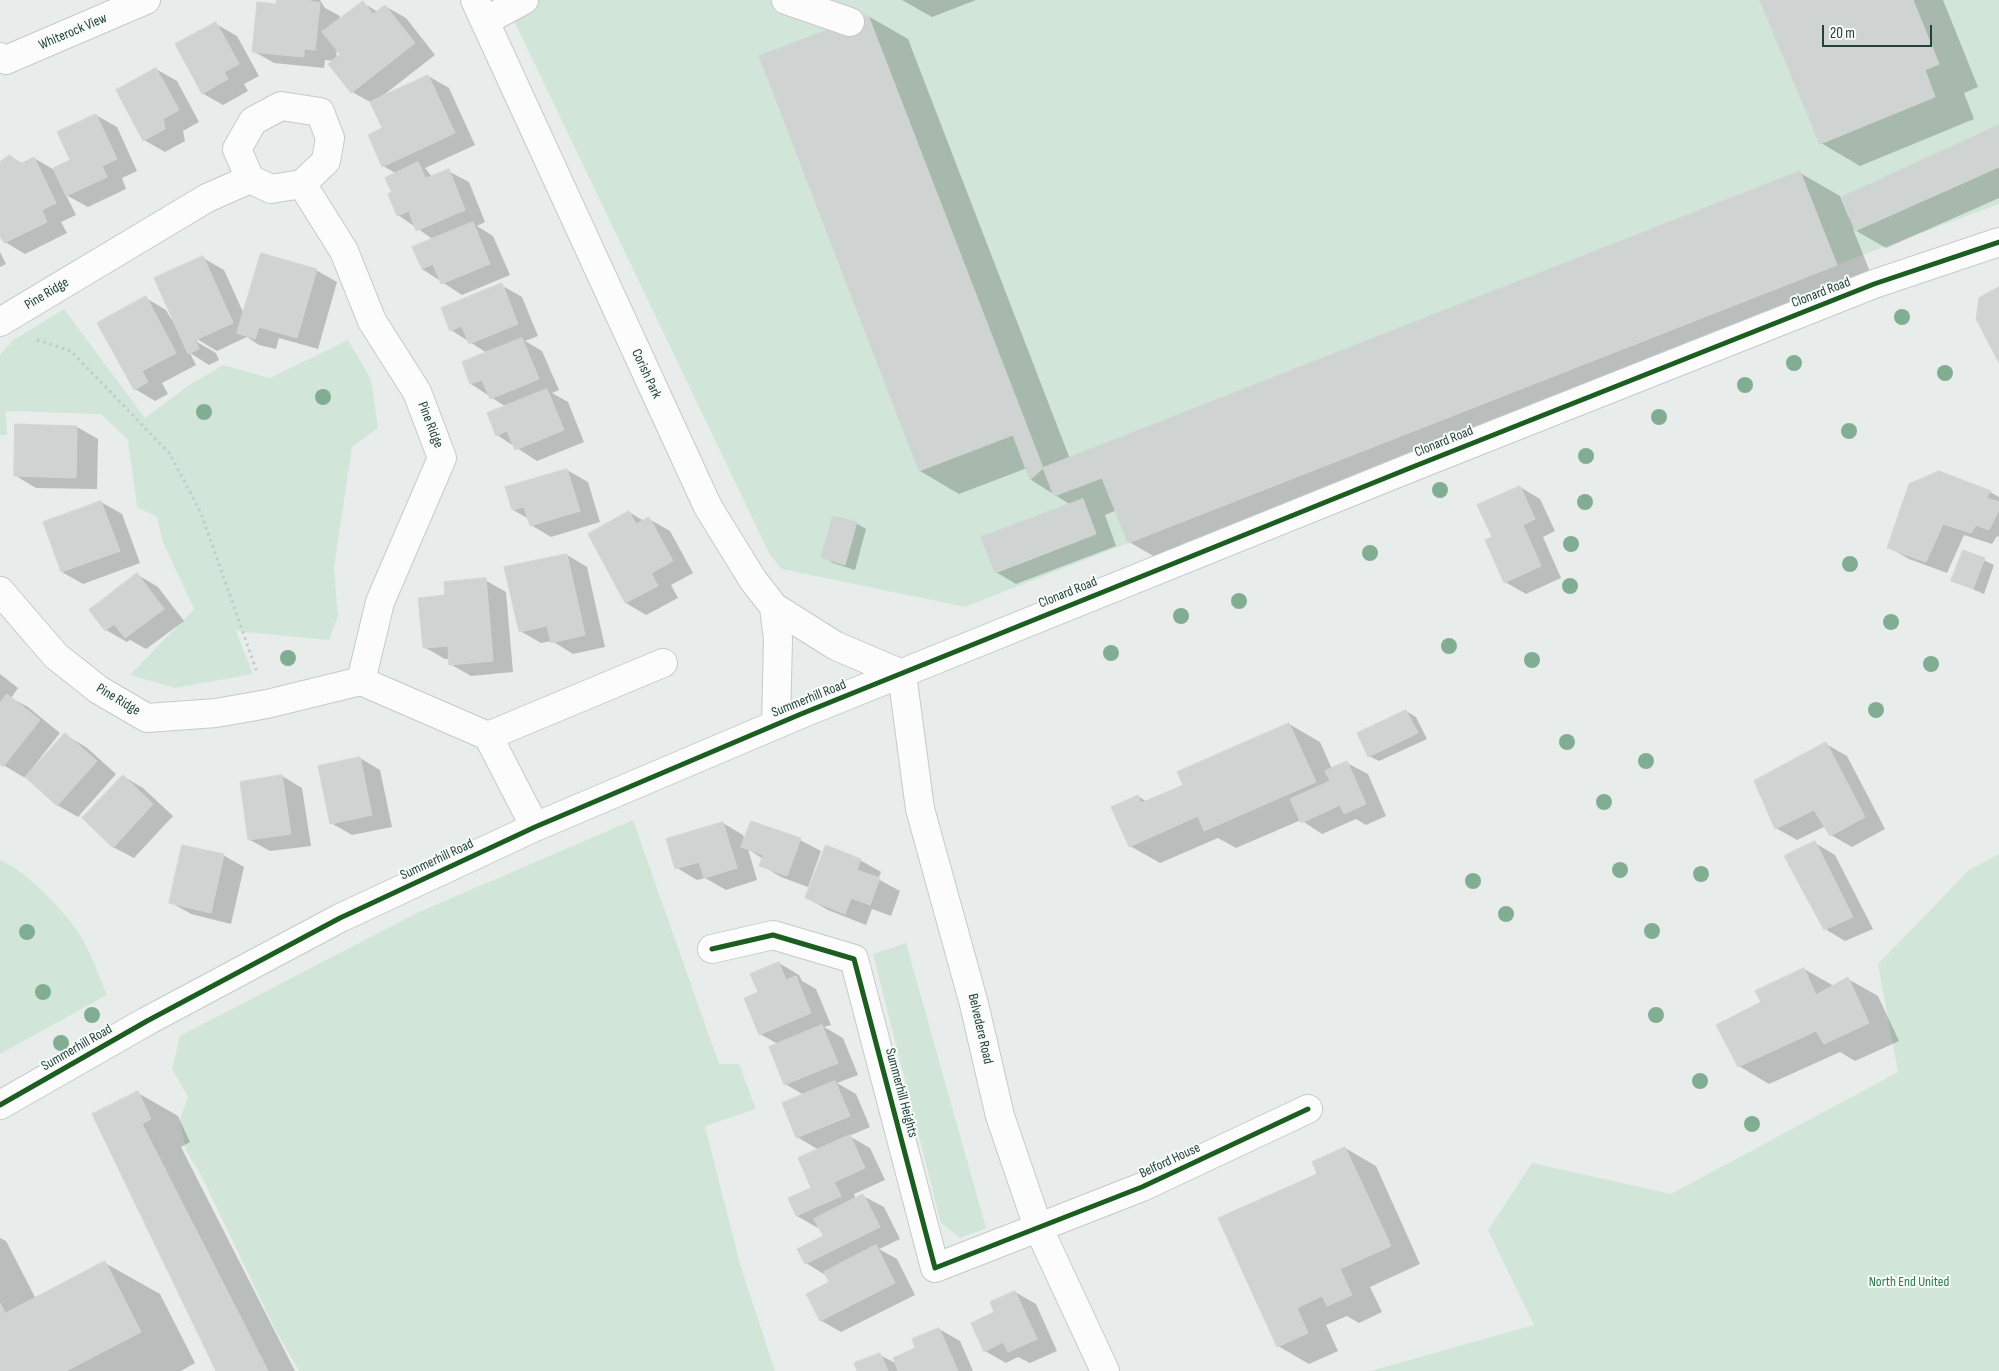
<!DOCTYPE html>
<style>
body{margin:0}
#map{position:relative;width:1999px;height:1371px;overflow:hidden;background:#e8edeb;font-family:"Sofia Sans Condensed",sans-serif}
canvas{display:block}
.scale{position:absolute;left:1822px;top:25px;width:110px;height:22px;box-sizing:border-box;border:2px solid #24423a;border-top:0;padding-left:6px;font-size:15px;line-height:18px;white-space:nowrap;color:#24423a;-webkit-text-stroke:4px #f7fbf9;paint-order:stroke}
</style>
<div id="map">
<canvas width="1999" height="1371"></canvas>
<div class="scale">20 m</div>
</div>
<script>
const g = document.querySelector('canvas').getContext('2d');
g.lineJoin = 'round';
function paint(path, color) { g.fillStyle = color; g.fill(path, 'evenodd'); }
function trace(path, color, width, dash) { g.strokeStyle = color; g.lineWidth = width; g.lineCap = dash ? 'butt' : 'round'; g.setLineDash(dash || []); g.stroke(path); }
function label(font, color, halo, rows, align = 'center') {
  g.font = font + ' "Sofia Sans Condensed",sans-serif'; g.lineWidth = 4; g.setLineDash([]); g.textBaseline = 'middle'; g.strokeStyle = halo; g.fillStyle = color; for (const [text, x, y, turn = 0] of rows) {
    g.save(); g.translate(x, y); g.rotate((+turn || 0) * Math.PI / 180); g.textAlign = isNaN(turn) ? turn : align; if (halo) g.strokeText(text, 0, 0); g.fillText(text, 0, 0); g.restore();
  }
}
paint(new Path2D(`
 M504 0H1999V204L1511 386 1128 543 965 607 782 569 770 555Z
 M64 309 145 418 188 386 223 365 270 378 348 340 371 379 378 428 352 447 334 568 338 616 329 640 236 631 253 674 175 688 130 675 194 609 163 542 157 517 137 507 128 440 101 414 6 411 7 435H0V355L12 341Z
 M633 820 719 1064H739L756 1109 705 1126 740 1264 775 1371H299L275 1329 199 1171 186 1151 180 1119 188 1097 172 1069 180 1036 417 913Z
 M1999 854V1371H1370L1534 1325 1488 1230 1532 1163 1671 1194 1898 1072 1878 964 1969 870Z
 M0 860C28 872 73 918 86 946 94 962 100 979 107 995L0 1054Z
 M906 943 986 1228 960 1238 941 1223 873 954Z`), '#d1e6d8');
paint(new Path2D(`
 M279 0H320L325 8 340 16 339 21 363 3 378 12 385 6 406 18 435 55 381 97 428 76 449 88 475 145 425 168 432 177 448 171 469 182 485 222 477 226 493 236 510 275 462 295 422 269 434 240 398 215 393 193 397 174 383 166 384 128 372 103 352 92 334 61 325 60 324 68 274 63 253 51ZM337 48 342 55 336 59Z
 M902 0H976L932 17Z
 M1762 0H1943L1978 87 1964 93 1974 119 1860 166 1821 143Z
 M868 16 908 39 1070 459 1800 173 1840 196 1849 218 1999 126V198L1886 248 1853 229 1876 287 1169 565 1129 542 1117 510 1105 515 1116 546 1016 584 996 572 1071 505 1031 480 1027 468 959 494 920 471Z
 M216 24 237 36 259 76 244 84 248 91 223 105 202 93Z
 M156 69 177 81 199 122 183 131 185 141 165 152 144 140Z
 M96 115 117 127 137 171 122 178 126 189 88 207 66 195 76 215 61 222 67 233 25 254 5 242 0 233V164L10 156 23 164 34 158 56 171 71 161Z
 M0 252 6 264 0 267Z
 M203 258 224 270 244 314 316 270 337 282 318 349 279 338 276 349 259 345 247 337 217 351 197 339V342L216 353 219 360 209 365 190 353 196 365 162 383 168 394 155 401 135 389 146 298 166 310 171 319 173 318Z
 M501 285 522 297 538 336 525 341 542 351 559 390 552 393 568 402 584 442 537 461 497 435 506 407 471 384 463 363 487 353 451 330Z
 M77 427 98 439 97 489 36 488 16 476Z
 M567 470 588 482 600 522 551 537 531 525 529 519 513 510Z
 M1520 487 1540 499 1555 531 1543 537 1561 578 1526 594 1505 582 1494 537Z
 M1990 492 1999 497V537L1997 536 1992 544 1964 535 1947 573 1909 559 1888 547Z
 M101 502 122 514 140 563 83 584 62 572 44 523Z
 M629 512 644 521 649 519 670 531 693 573 671 585 678 598 646 615 626 603Z
 M856 523 866 529 855 570 833 563 823 557Z
 M1964 551 1994 565 1984 594 1953 581Z
 M567 555 587 567 605 647 573 654 552 641 541 643 520 631Z
 M138 575 158 587 184 621 146 649 130 640 127 642 106 630 91 610Z
 M485 580 506 592 513 672 471 676 450 664V659H445L424 647 447 596Z
 M0 674 18 688 11 698 28 707 60 733 34 766 35 768 65 735 86 747 116 774 78 817 57 805 26 776 25 778 0 763Z
 M1406 711 1416 717 1427 739 1379 761 1369 756Z
 M1289 724 1320 742 1332 769 1347 763 1368 774 1386 816 1366 825 1356 819 1322 834 1301 820 1236 848 1218 838 1160 863 1130 846 1138 796 1147 802 1184 785Z
 M1826 744 1847 756 1885 829 1852 847 1831 835 1826 826 1797 840 1776 828Z
 M360 758 380 770 392 827 352 835 331 823Z
 M123 776 143 788 173 816 134 858 113 847Z
 M282 776 302 788 311 846 270 851 250 840Z
 M723 823 743 835 745 840H800L821 851 808 887 781 877 761 865 763 859 748 849 757 880 726 890 705 878 697 880 677 868Z
 M1815 843 1835 855 1873 929 1845 941 1825 929Z
 M223 855 244 867 231 924 191 914 170 902Z
 M860 860 881 872 878 879 900 891 891 916 872 909 866 925 828 910 807 898Z
 M779 963 799 975 802 981 816 989 831 1025 824 1027 843 1038 858 1075 837 1083 856 1094 870 1127 849 1136 870 1148 885 1180 854 1194 856 1199 863 1196 884 1207 900 1239 879 1249 897 1259 915 1295 841 1332 820 1320 831 1283 827 1276 806 1263 825 1236 820 1227 818 1228 797 1216 790 1199 812 1188 819 1150 797 1137 783 1104 804 1095 785 1084 778 1044 760 1034 759 993Z
 M1804 969 1834 986 1848 979 1878 996 1899 1041 1855 1061 1840 1052 1769 1084 1739 1066 1762 1002Z
 M138 1093 178 1116 190 1142 181 1147 295 1371H217L93 1115Z
 M1345 1148 1376 1166 1420 1264 1370 1287 1382 1312 1359 1323 1347 1316 1326 1325 1338 1351 1309 1364 1278 1346 1319 1174Z
 M0 1238 6 1241 36 1299 105 1263 160 1294 195 1363 181 1371H0Z
 M1015 1292 1036 1304 1057 1351 1030 1363 1018 1357 1006 1363 985 1351 996 1313Z
 M939 1329 960 1341 973 1371H859L880 1355 897 1364Z`), '#0003');
const building = new Path2D(`
 M277 0H306L320 3 315 50 304 49V57L252 52 257 2 276 4Z
 M1760 0H1913L1939 64 1925 70 1935 97 1820 144Z
 M363 1 373 14 385 5 415 43 351 93 328 64 340 54 322 32Z
 M868 15 1043 468 1030 480 1013 435 919 471 759 56Z
 M216 22 239 64 224 72 228 79 202 94 175 44Z
 M156 68 179 110 163 119 165 129 143 141 116 90Z
 M428 75 455 133 382 167 368 135 382 128 370 102Z
 M96 114 117 159 102 166 107 177 66 196 53 168 70 160 57 132Z
 M1999 125V167L1855 231 1842 197Z
 M10 155 20 164 34 157 56 203 42 210 47 222 4 243 0 236V162Z
 M418 162 426 179 392 193 385 178Z
 M449 169 465 210 416 231 409 211 397 216 388 194Z
 M1800 171 1837 265 1128 543 1102 478 1054 496 1043 468Z
 M473 222 490 264 441 284 433 264 422 269 412 247Z
 M261 253 317 269 297 338 259 327 255 339 237 333Z
 M203 256 233 323 195 340 199 349 188 354 154 278Z
 M502 283 518 324 469 344 462 326 450 331 441 308Z
 M1999 287V363L1976 319 1979 298Z
 M146 296 176 353 142 371 148 382 134 390 97 323Z
 M522 338 539 379 490 399 482 380 470 384 462 362Z
 M547 389 564 430 515 450 507 431 496 436 487 413Z
 M15 424 77 426 76 478 14 476Z
 M567 469 580 511 530 526 524 507 512 510 505 487Z
 M1939 471 1991 491 1986 498 1999 502V510L1989 530 1976 525 1971 533 1943 524 1926 562 1887 548 1909 484Z
 M1520 486 1535 519 1523 525 1541 566 1504 583 1485 540 1492 537 1477 505Z
 M1083 499 1096 534 995 573 981 537Z
 M101 501 120 551 61 572 43 522Z
 M629 511 636 524 649 517 673 561 651 573 658 586 625 603 588 534Z
 M833 516 857 522 845 565 821 558Z
 M1963 550 1985 558 1973 589 1951 581Z
 M567 554 585 635 551 643 547 626 519 632 504 567Z
 M137 573 164 609 125 638 114 624 105 631 89 610Z
 M486 578 493 661 449 665 448 646 423 648 418 598 445 595 444 582Z
 M7 694 40 720 3 767 0 764V703Z
 M1406 710 1418 733 1368 757 1357 733Z
 M1289 723 1316 782 1204 831 1198 816 1129 847 1111 807 1138 795 1141 803 1183 785 1177 772Z
 M65 733 97 761 57 806 25 777Z
 M1826 742 1865 817 1830 836 1814 810 1775 829 1754 781Z
 M360 757 372 815 330 824 318 766Z
 M1347 761 1366 804 1344 814 1340 805 1301 823 1290 799 1330 781 1325 771Z
 M123 775 153 804 113 848 82 818Z
 M282 775 291 834 248 840 240 782Z
 M751 821 801 838 787 876 759 866 763 855 741 847Z
 M723 822 737 868 704 878 699 862 675 869 666 839Z
 M1815 841 1853 917 1824 930 1784 856Z
 M182 845 224 854 211 913 169 903Z
 M826 845 861 859 857 870 880 878 870 905 851 898 845 914 805 898Z
 M779 962 786 980 796 976 811 1013 759 1035 744 998 758 992 750 974Z
 M1804 968 1816 995 1848 977 1869 1023 1824 1044 1816 1031 1738 1067 1716 1025 1761 1002 1755 991Z
 M822 1025 838 1063 784 1085 769 1047Z
 M835 1081 850 1116 796 1138 782 1103Z
 M138 1091 151 1119 142 1124 268 1371H216L92 1114Z
 M850 1135 865 1168 834 1182 841 1196 796 1216 788 1198 811 1188 798 1158Z
 M1345 1147 1391 1246 1340 1269 1352 1295 1327 1306 1322 1296 1297 1308 1308 1333 1277 1347 1218 1218 1317 1174 1312 1162Z
 M863 1194 880 1227 805 1264 797 1249 823 1236 814 1219Z
 M876 1245 895 1283 820 1321 806 1294 829 1282 824 1272Z
 M105 1261 141 1332 66 1371H0V1303L5 1313Z
 M1015 1291 1037 1339 1008 1352 1003 1342 984 1352 971 1323 994 1312 990 1302Z
 M939 1328 958 1371H898L893 1358 915 1348 912 1339Z
 M880 1353 888 1371H857L854 1363Z`);
paint(building, '#cfd4d2');
trace(building, '#d1d6d4', 1);
const minor = new Path2D(`
 M475 0 708 507 753 580 774 607 836 646 902 674
 M786 0 850 22
 M485 21 524 0
 M0 57 6 60 146 0
 M281 106 320 112 330 138 326 161 302 184 271 189 250 179 237 149 253 121Z
 M302 184 344 251 372 321 417 392 442 458 380 602 361 681
 M0 322 207 198 250 179
 M0 591 56 656 99 690 147 718 216 713 267 704 361 681 488 736 535 827
 M774 607 778 639 776 724
 M902 674 920 809 974 1004 1000 1116 1038 1227 1105 1371
 M488 736 663 663
 M712 949 773 935 854 959 935 1268 1142 1187 1308 1109
 M0 1105 147 1021 340 918 535 827 801 714 1410 468 1874 284 1999 242`);
trace(minor, '#c5cac8', 30);
trace(new Path2D(`
 M37 340 71 351 170 454 201 513 257 672`), '#c3ccca', 3, [2.5, 4]);
trace(minor, '#fcfcfc', 28);
trace(new Path2D(`
 M712 949 773 935 854 959 935 1268 1142 1187 1308 1109
 M0 1105 147 1021 340 918 535 827 801 714 1410 468 1874 284 1999 242`), '#1b5e20', 5);
g.fillStyle = '#81ae93';
for (const [x, y] of [
 [1902,317],
 [1794,363],
 [1945,373],
 [1745,385],
 [323,397],
 [204,412],
 [1659,417],
 [1849,431],
 [1586,456],
 [1440,490],
 [1585,502],
 [1571,544],
 [1370,553],
 [1850,564],
 [1570,586],
 [1239,601],
 [1181,616],
 [1891,622],
 [1449,646],
 [1111,653],
 [288,658],
 [1532,660],
 [1931,664],
 [1876,710],
 [1567,742],
 [1646,761],
 [1604,802],
 [1620,870],
 [1701,874],
 [1473,881],
 [1506,914],
 [1652,931],
 [27,932],
 [43,992],
 [92,1015],
 [1656,1015],
 [61,1043],
 [1700,1081],
 [1752,1124]
]) { g.beginPath(); g.arc(x, y, 8, 0, 2 * Math.PI); g.fill(); }
label('14px', '#24423a', '#f7fbf9', [
 ["Whiterock View",73,32,-23],
 ["Clonard Road",1821,293,-21],
 ["Pine Ridge",47,294,-31],
 ["Corish Park",646,374,65],
 ["Pine Ridge",430,425,69],
 ["Clonard Road",1444,442,-22],
 ["Clonard Road",1068,593,-22],
 ["Summerhill Road",809,699,-22],
 ["Pine Ridge",118,700,31],
 ["Summerhill Road",437,860,-25],
 ["Belvedere Road",980,1029,77],
 ["Summerhill Road",77,1048,-30],
 ["Summerhill Heights",901,1093,75],
 ["Belford House",1170,1161,-25]
]);
label('14px', '#2d7a4b', '#f7fbf9', [
 ["North End United",1909,1282]
]);
</script>
